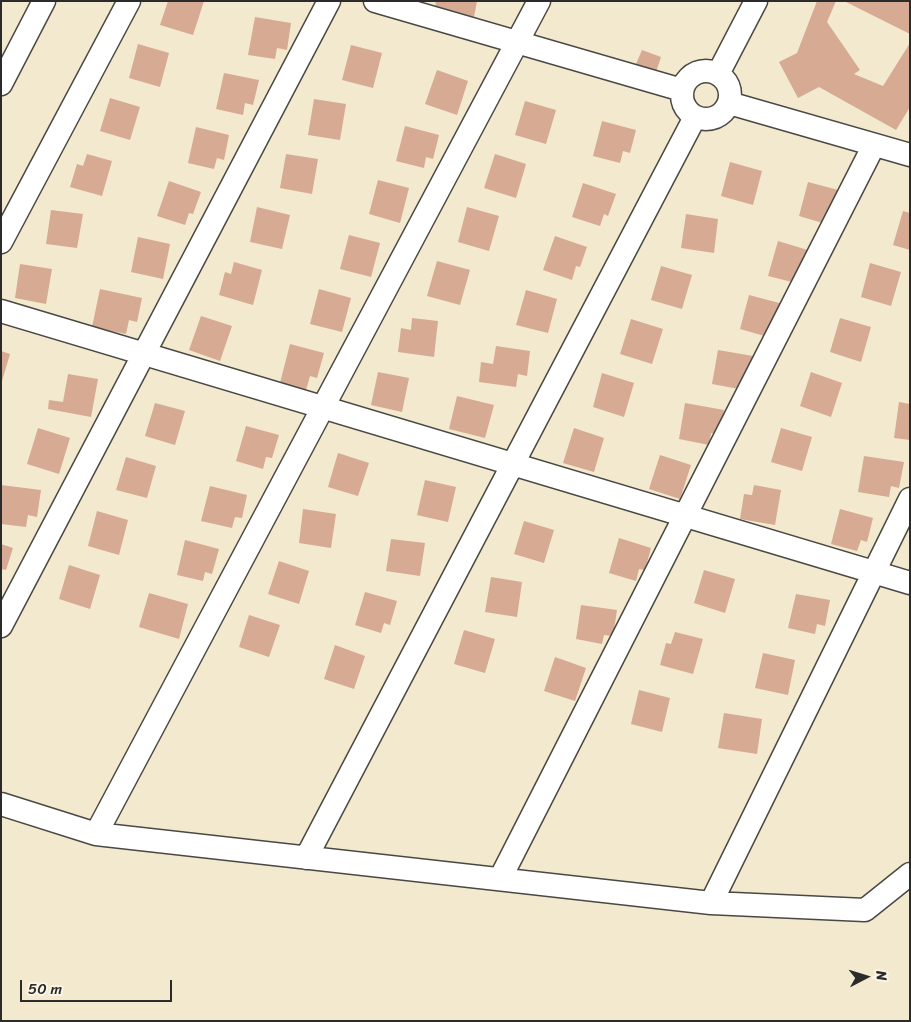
<!DOCTYPE html>
<style>
body{margin:0}
#map{position:relative;width:911px;height:1022px;overflow:hidden;background:#f3e9ce;font-family:Sriracha,sans-serif}
canvas{display:block}
.frame{position:absolute;inset:0;border:2px solid #2b2b2b;pointer-events:none}
.north{position:absolute;left:841px;top:952px;width:50px;height:50px;-webkit-text-stroke:4px #fcf5e5;paint-order:stroke;rotate:85deg;font-size:14px;font-weight:700;line-height:20px;text-align:center;color:#2b2b2b}
.north::after{content:'';display:block;margin:auto;width:18px;height:22px;background:#2b2b2b;clip-path:polygon(50% 0,100% 100%,50% 72%,0 100%)}
.scale{position:absolute;left:20px;top:980px;width:152px;height:22px;box-sizing:border-box;border:2px solid #2b2b2b;border-top:0;padding-left:6px;font-size:15px;line-height:18px;white-space:nowrap;color:#2b2b2b;-webkit-text-stroke:4px #fcf5e5;paint-order:stroke}
</style>
<div id="map">
<canvas width="911" height="1022"></canvas>
<div class="frame"></div>
<div class="north">N</div>
<div class="scale">50 m</div>
</div>
<script>
const g = document.querySelector('canvas').getContext('2d');
g.lineJoin = 'round';
function paint(path, color) { g.fillStyle = color; g.fill(path, 'evenodd'); }
function trace(path, color, width, dash) { g.strokeStyle = color; g.lineWidth = width; g.lineCap = dash ? 'butt' : 'round'; g.setLineDash(dash || []); g.stroke(path); }
paint(new Path2D(`
 M168 1H204L193 35 160 25Z
 M436 1H477L474 17 435 8Z
 M817 1H836L827 22 860 70 854 74 883 86 910 43V107L896 130 819 87 798 98 779 62 797 53Z
 M844 1H910V34Z
 M255 17 291 23 287 50 277 48 275 59 248 55Z
 M138 44 169 53 160 87 129 78Z
 M351 45 382 53 373 88 342 80Z
 M642 50 661 57 656 72 636 64Z
 M437 70 468 81 457 115 425 104Z
 M224 73 259 80 253 105 245 103 243 115 216 109Z
 M110 98 140 107 130 140 100 131Z
 M314 99 346 104 340 140 308 135Z
 M525 101 556 110 546 144 515 135Z
 M602 121 636 130 630 153 623 151 620 163 593 156Z
 M405 126 439 135 433 159 426 157 424 168 396 161Z
 M196 127 229 135 224 160 217 158 214 169 188 163Z
 M87 154 112 161 102 196 70 187 77 164 83 166Z
 M286 154 318 159 312 194 280 188Z
 M495 154 526 164 516 198 484 188Z
 M730 162 762 171 753 205 721 196Z
 M378 180 409 188 400 223 369 214Z
 M169 181 201 192 193 214 189 213 185 225 157 216Z
 M808 182 842 191 826 224 799 216Z
 M583 183 616 194 608 216 604 214 600 226 572 217Z
 M257 207 290 215 282 249 250 242Z
 M467 207 499 216 489 251 458 242Z
 M51 210 83 214 77 248 46 244Z
 M903 211 910 213V250L893 245Z
 M686 214 718 219 714 253 681 248Z
 M349 235 380 243 371 277 340 269Z
 M555 236 587 247 580 267 576 266 572 280 543 270Z
 M138 237 170 244 163 279 131 272Z
 M778 241 811 251 796 283 768 276Z
 M437 261 470 270 460 305 427 296Z
 M234 262 262 270 253 305 219 295 225 272 231 274Z
 M870 263 901 272 891 306 861 297Z
 M20 264 52 269 46 304 15 298Z
 M661 266 692 275 682 309 651 300Z
 M100 289 142 298 137 322 129 320 126 334 92 327Z
 M319 289 351 298 342 332 310 324Z
 M526 290 557 299 548 333 516 325Z
 M749 295 783 304 768 337 740 329Z
 M201 316 232 326 220 361 189 350Z
 M412 318 438 321 434 357 398 352 401 328 411 330Z
 M840 318 871 327 861 362 830 352Z
 M631 319 663 329 652 364 620 354Z
 M290 344 324 353 317 378 310 376 306 390 280 383Z
 M496 346 530 351 527 376 518 374 516 387 479 382 481 362 493 364Z
 M718 350 753 356 749 382 740 380 739 389 712 384Z
 M1 351 10 354 2 381H1Z
 M378 372 409 378 402 412 371 405Z
 M811 372 842 383 831 417 800 406Z
 M602 373 634 383 624 417 593 407Z
 M68 374 98 379 91 417 48 409 49 400 63 402Z
 M457 396 494 405 485 438 449 429Z
 M899 402 910 404V440L894 438Z
 M155 403 185 411 175 445 145 436Z
 M685 403 724 410 719 435 711 433 709 445 679 439Z
 M246 426 279 435 272 458 266 457 263 469 236 461Z
 M38 428 70 438 59 474 27 464Z
 M574 428 604 438 594 472 563 463Z
 M781 428 812 437 802 471 771 462Z
 M338 453 369 463 358 496 328 487Z
 M660 455 691 465 680 499 649 489Z
 M864 456 904 462 899 488 891 486 889 497 858 492Z
 M126 457 156 466 147 498 116 490Z
 M425 480 456 487 448 522 417 515Z
 M1 485 41 490 37 517 28 515 26 527 1 524Z
 M754 485 781 490 775 525 740 519 744 494 752 495Z
 M210 486 247 495 242 518 235 517 232 528 201 521Z
 M303 509 336 514 331 548 299 543Z
 M840 509 873 518 867 542 861 540 857 551 831 544Z
 M97 511 128 520 119 555 88 546Z
 M524 521 554 530 544 563 514 554Z
 M619 538 651 548 645 570 639 569 636 581 609 573Z
 M391 539 425 543 420 576 386 571Z
 M185 540 219 549 212 574 205 572 203 581 177 575Z
 M1 544 13 548 6 570 1 569Z
 M279 561 309 571 299 604 268 594Z
 M69 565 100 575 90 609 59 599Z
 M704 570 735 579 725 613 694 603Z
 M491 577 522 582 517 617 485 612Z
 M365 592 397 601 390 625 384 623 381 633 355 625Z
 M149 593 188 604 179 639 139 627Z
 M796 594 830 600 825 626 817 624 815 634 788 628Z
 M581 605 617 610 613 636 604 635 602 644 576 639Z
 M249 615 280 625 269 657 239 647Z
 M464 630 495 639 485 673 454 664Z
 M675 632 703 639 693 674 660 665 666 643 671 644Z
 M335 645 365 656 354 689 324 679Z
 M763 653 795 660 788 695 755 688Z
 M555 657 586 668 575 701 544 691Z
 M639 690 670 698 662 732 631 724Z
 M724 713 762 719 757 754 718 748Z`), '#d6aa93');
const minor = new Path2D(`
 M375 1 682 90
 M682 95a24 24 0 1 1 48 0a24 24 0 1 1-48 0Z
 M718 74 756 1
 M1 84 44 1
 M729 103 910 155
 M1 242 129 1
 M1 311 910 583
 M1 626 329 1
 M1 804 96 834 711 903 865 910 910 874
 M96 834 539 1
 M306 858 695 117
 M500 879 874 145
 M711 903 910 499`);
trace(minor, '#494843', 25);
trace(minor, '#fff', 22);
</script>
